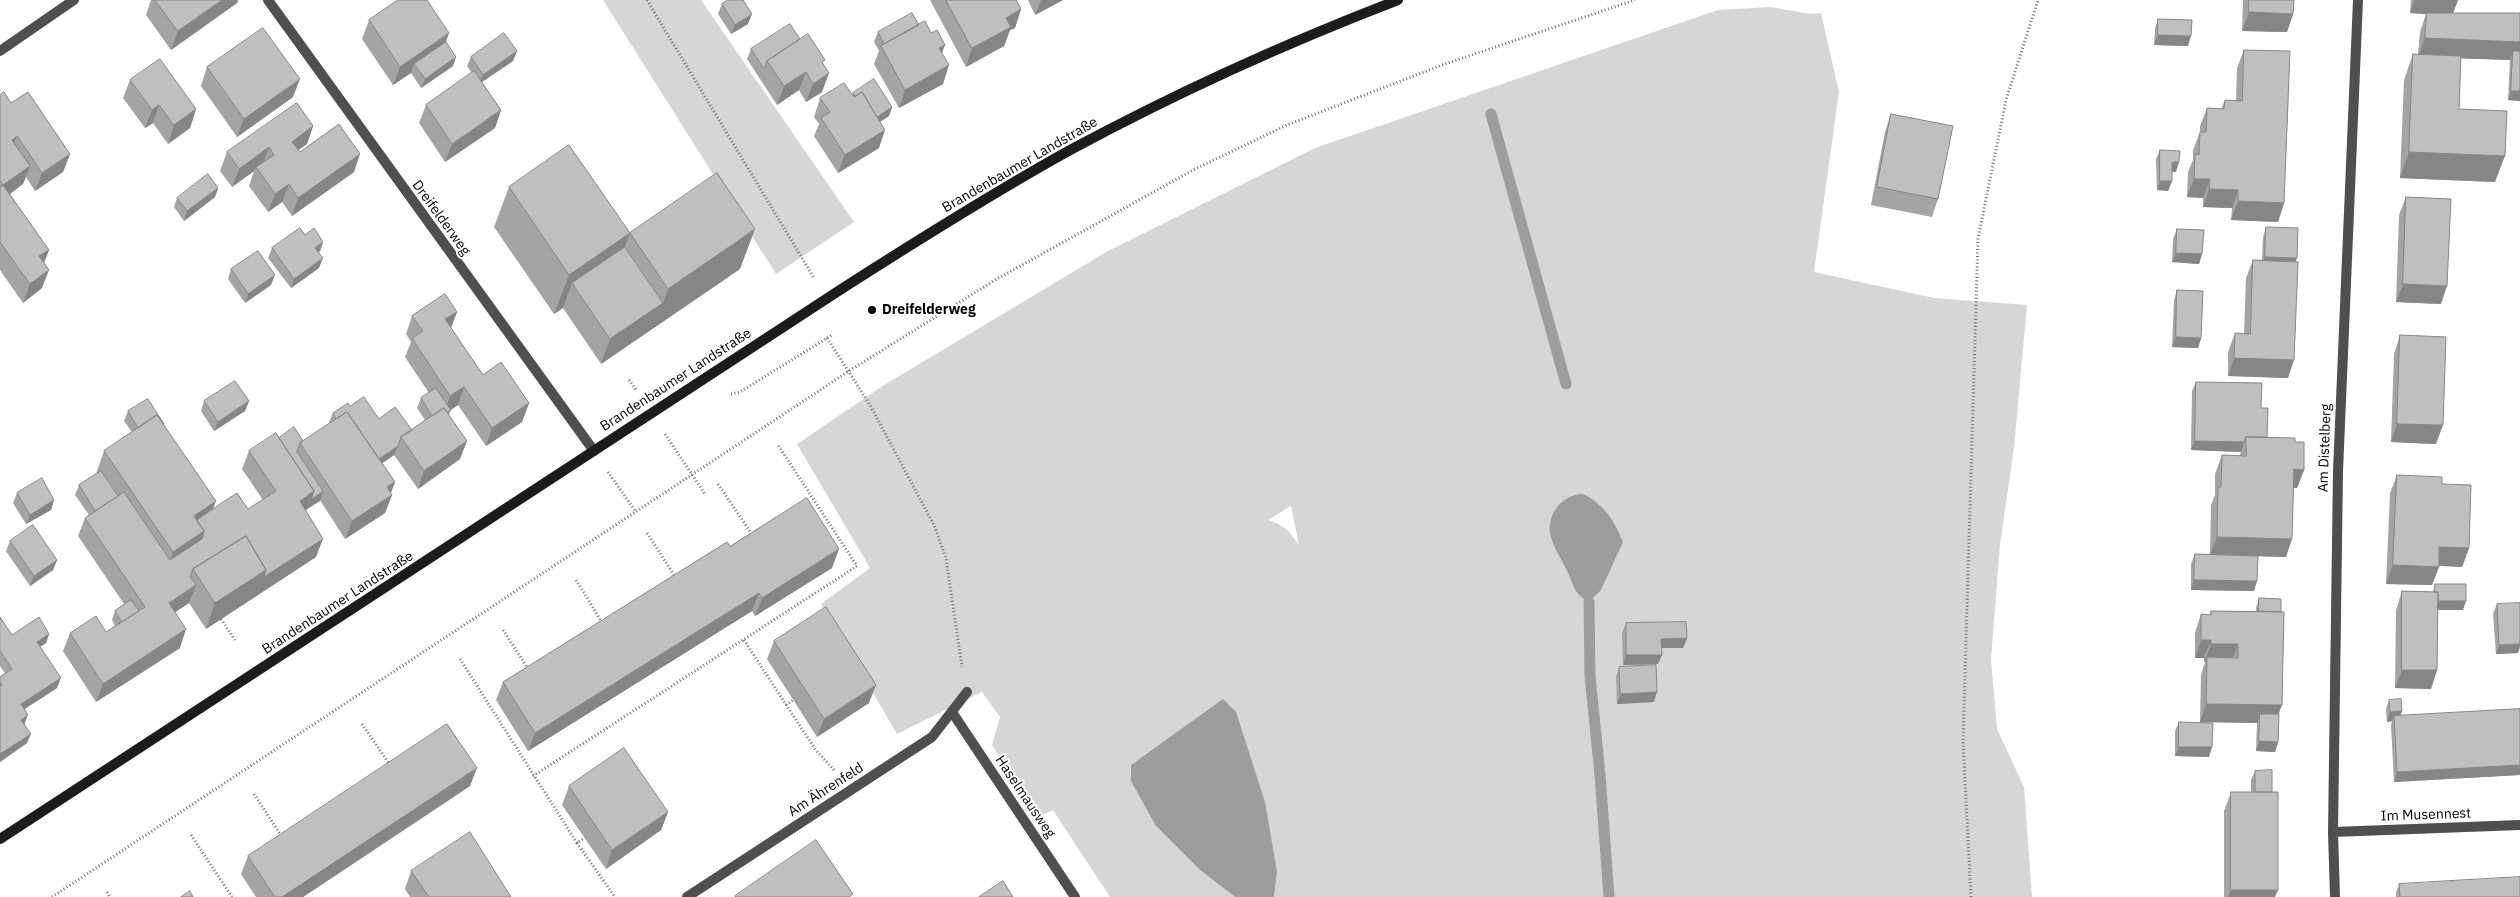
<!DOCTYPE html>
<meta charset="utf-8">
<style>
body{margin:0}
canvas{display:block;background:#fff}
</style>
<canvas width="2520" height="897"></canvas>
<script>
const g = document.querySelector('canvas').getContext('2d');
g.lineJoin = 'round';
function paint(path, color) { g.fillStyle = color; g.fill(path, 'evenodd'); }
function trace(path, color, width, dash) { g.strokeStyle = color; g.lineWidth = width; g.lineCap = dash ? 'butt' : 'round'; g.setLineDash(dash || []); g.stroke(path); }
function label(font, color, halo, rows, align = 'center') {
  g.font = font + ' "IBM Plex Sans",sans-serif'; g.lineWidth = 4; g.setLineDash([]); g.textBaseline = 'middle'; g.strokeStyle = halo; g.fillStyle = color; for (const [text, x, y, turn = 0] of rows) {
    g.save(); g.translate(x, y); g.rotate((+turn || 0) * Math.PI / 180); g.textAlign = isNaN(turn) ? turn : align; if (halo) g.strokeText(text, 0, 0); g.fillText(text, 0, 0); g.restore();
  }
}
paint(new Path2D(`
 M603 0H701L854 222 776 274Z
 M1771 7 1810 14 1821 13 1839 92 1814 272 1934 298 2027 305 2014 448 2000 544 1991 659 1997 729 2024 787 2032 897H1274L1277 872 1156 826 1200 870 1235 897H1110L1053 810 1038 817 992 745 1000 717 982 692 897 734 821 604 870 568 797 444 884 385 1108 251 1315 148 1718 10ZM1291 506 1299 545C1287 529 1287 527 1268 520Z`), '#d6d6d6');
paint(new Path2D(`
 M1583 494C1604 504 1614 520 1623 542L1601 590 1589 602C1573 594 1574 584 1566 569 1561 558 1552 545 1550 533 1548 512 1562 495 1583 494Z
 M1223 699 1236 712 1265 802 1277 872 1274 897H1235L1200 870 1156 826 1131 781V765Z`), '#9d9d9d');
trace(new Path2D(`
 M1491 114 1566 384
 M1589 602 1590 676 1600 775 1609 897`), '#9d9d9d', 11);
trace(new Path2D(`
 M647 0 814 278
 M827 338 870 405 934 525 946 558 962 667
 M629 380 637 391
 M731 394 740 392 832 335
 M665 434 705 494
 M608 472 636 512
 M718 484 753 536
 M647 533 676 578
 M576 580 603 624
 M221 619 235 640
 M503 630 529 670
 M744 640 815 749 834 770
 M460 659 577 843 585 837
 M786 705 793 700
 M362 724 390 765
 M533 776 857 566 778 445
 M254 794 282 837
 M191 835 232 897
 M577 843 615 897
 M107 892 110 897
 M52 897 849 371 995 280 1195 169 1287 125 1442 65 1635 0
 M1971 897 1963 741 1978 239 2006 100 2038 0`), '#717171', 3, [1, 2.5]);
trace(new Path2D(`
 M268 0 594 451
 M0 51 74 0
 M952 712 1075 897
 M2333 832 2520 825
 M687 897 932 737 967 692
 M2335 897 2333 832 2338 471 2358 0`), '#4f4f4f', 10);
trace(new Path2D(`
 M0 839 843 288C918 240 994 192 1072 149 1178 92 1286 43 1398 0`), '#1c1c1c', 10);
paint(new Path2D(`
 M151 0H238L237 3 171 50 146 15Z
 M930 0H1016L1021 9 1015 28 1010 30 1004 46 966 67Z
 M1028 0H1063L1035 15Z
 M2243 0H2294L2293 14 2287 32 2242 31Z
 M2411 0H2458L2453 13H2520V101L2508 100 2510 60 2461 58 2459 109 2495 182 2400 178 2404 80 2413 54H2418L2420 32 2426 14 2410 13Z
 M722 4 748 24 731 34 718 14Z
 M2158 19 2188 46 2154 45 2155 28Z
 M369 20 446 42 453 66 421 88 411 73 393 85 362 39Z
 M919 25 942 52 943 84 899 108 874 64 879 51 874 42 878 32Z
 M800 39 823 64 822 92 806 102 799 90 777 105 747 59 751 49Z
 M2244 50 2284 203 2278 222 2231 220 2232 208 2203 207V198L2187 197 2188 172 2193 160V150L2200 132V126L2207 108 2221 109 2225 100H2236L2237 68Z
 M517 51 513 61 482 82 501 110 495 128 445 162 419 123 426 105 472 73 467 66 471 57Z
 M207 67 293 97 237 137 201 86Z
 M130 80 196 109 190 128 168 144 153 123 145 128 123 98Z
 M853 93 892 107 889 116 880 122 879 148 838 173 814 136 819 124 814 117 820 98 852 95Z
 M0 95 70 154 63 172 35 191 26 177 23 184 10 194 49 250 44 263 42 288 23 303 0 270Z
 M1891 114 1938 199 1932 217 1871 205 1885 132Z
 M313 126 307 144 298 150 300 152 354 172 292 216 282 202 268 212 249 186 254 171 232 187 220 171 227 152Z
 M2160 150 2176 172H2172V181L2168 191 2157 190 2156 159Z
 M509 187 624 247 630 233 740 269 601 364 563 308 554 314 494 227Z
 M218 188 215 197 184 221 174 207 177 198Z
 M2406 197 2441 304 2396 302 2399 215Z
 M2266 227 2297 258 2295 262 2288 378 2228 376V352L2235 333 2244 334 2246 278 2253 260H2262L2263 237Z
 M2177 229 2202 254 2199 264 2172 262 2173 239Z
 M305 235 323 242 320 251 318 252 319 268 291 288 268 258 272 248Z
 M231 269 271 285 245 303 228 279Z
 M2177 290 2201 338 2198 348 2172 347 2174 300Z
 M457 312 451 328 483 375 529 403 522 422 486 446 458 405 451 410 449 415 460 459 418 489 394 455 382 463 395 482 391 493 392 495 385 513 345 539 320 500 306 510 316 557 206 629 189 603 175 612 180 648 96 702 63 651 70 633 106 632 115 626 112 620 115 611 124 604 78 536 85 518 89 515 75 495 79 485 96 474 104 451 132 432 124 421 128 411 213 508 248 509 263 500 242 469 249 451 279 438 303 441 330 423 329 422 333 413 350 406 379 419 412 430 425 420 417 408 421 398 429 393 405 357 411 342 406 334 412 316Z
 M2400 335 2436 444 2391 442 2394 354Z
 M2196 382 2261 408 2267 437 2295 442 2304 470 2297 488H2294L2286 557 2258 556 2254 591 2191 590V564L2195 554H2210L2211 505 2215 495V474L2222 455 2239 456 2241 452 2191 450 2192 391Z
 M204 401H249L245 411 214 431 201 411Z
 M2397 475 2442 484 2469 548 2462 567 2439 566 2432 585 2386 584 2390 493Z
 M17 493 54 500 51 510 26 524 13 503Z
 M10 541 57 560 53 570 30 586 6 551Z
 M730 546 832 568 755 616 752 611 528 751 496 700 503 682Z
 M2435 584 2463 610H2438L2437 670 2431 689 2395 688 2396 610 2402 591 2433 592Z
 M2259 598 2279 714 2278 742 2275 752 2256 751 2257 723 2200 722 2201 675 2205 662H2204V658H2195V633L2201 614 2210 615 2211 611H2256V608Z
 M2497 604 2518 653 2496 654 2493 614Z
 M0 617 12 635 49 634 46 643 40 647 57 688 24 709 25 725 27 743 0 762V677L5 673 0 666Z
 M1626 623 1687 638 1683 648H1661L1658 664 1623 665 1622 633Z
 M774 641 869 703 817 737 767 659Z
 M1619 667 1654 702 1617 704 1616 677Z
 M2389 700 2402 711 2400 716 2520 709V775L2394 782 2391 725 2392 721 2387 722 2386 709Z
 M2179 722 2209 757 2175 756V731Z
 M2255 771 2272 792 2275 897H2224V811L2231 792H2251V780Z
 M470 786 303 897H256L241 874 248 856Z
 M569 786 668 812 661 830 606 869 562 805Z
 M411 871 511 897H410L405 889Z
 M2399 884 2520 897H2396V893Z`), '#a4a4a4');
paint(new Path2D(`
 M222 0H238L237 3 171 50 178 31Z
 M1041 0H1063L1035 15Z
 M2414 0H2458L2452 16 2410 13Z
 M1021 9 1015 28 1010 30 1004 46 966 67 972 48 1006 18Z
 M2249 12 2293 14 2287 32 2242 31Z
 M752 14 748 24 731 34 735 25Z
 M449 33 443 51 414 64 411 73 393 85 400 67Z
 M2158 35 2191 36 2188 46 2154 45Z
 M2425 38 2520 42V61L2513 51 2510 60 2418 57Z
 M945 45 938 63 939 48Z
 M517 51 513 61 479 84 483 75Z
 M456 57 453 66 421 88 425 79Z
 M949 65 943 84 899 108 905 90Z
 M806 72 799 90 777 105 784 86Z
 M829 73 822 92 806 102 813 84Z
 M300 79 293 97 237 137 244 119Z
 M2511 91H2520V101L2508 100Z
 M159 105 153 123 145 128 152 110Z
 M892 107 889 116 867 130 871 121Z
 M196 109 190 128 168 144 174 125Z
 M501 110 495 128 445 162 452 144Z
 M313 126 307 144 285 160 292 142Z
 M885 130 879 148 838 173 845 155Z
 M17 136 10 155 12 140Z
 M269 147 262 166 256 167 254 171 232 187 239 169Z
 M2409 152 2505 156 2495 182 2400 178Z
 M70 154 63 172 35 191 42 173Z
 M360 154 354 172 292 216 298 198Z
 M2172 162H2179L2176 172 2169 171Z
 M30 166 23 184 0 201 3 185Z
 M2194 179H2210L2203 198 2187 197Z
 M2160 181H2172L2168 191 2157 190Z
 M289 184 282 202 268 212 275 194Z
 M218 188 215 197 184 221 187 211Z
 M2209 189 2238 190 2232 208 2203 207Z
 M2238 201 2284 203 2278 222 2231 220Z
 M755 229 740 269 601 364 610 339 663 303 668 289Z
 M630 233 615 273 572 283 563 308 554 314 569 275Z
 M323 242 320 251 312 258 315 248Z
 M49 250 42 268 39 256Z
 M2176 253 2202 254 2199 264 2172 262Z
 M2265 257 2297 258 2293 267 2262 266Z
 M323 258 319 268 291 288 294 279Z
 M49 270 42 288 23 303 30 284Z
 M275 275 271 285 245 303 248 294Z
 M2403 284 2447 286 2441 304 2396 302Z
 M457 312 450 330 445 319Z
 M2176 337 2201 338 2198 348 2172 347Z
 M2234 358 2294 360 2288 378 2228 376Z
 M464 387 458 405 444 414 450 396Z
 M249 401 245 411 214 431 218 422Z
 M529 403 522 422 486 446 492 428Z
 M2397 424 2443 425 2436 444 2391 442Z
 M467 441 460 459 418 489 424 471Z
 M2195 441 2244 442 2241 452 2191 450Z
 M398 446 394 455 370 472 373 463Z
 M2294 469 2304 470 2297 488H2287Z
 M395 482 389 496 392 495 385 513 345 539 352 521 387 487Z
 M314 491 307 509 293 519 300 501Z
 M323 491 320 501 307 509 311 500Z
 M54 500 51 510 26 524 30 515Z
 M216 501 206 527 198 533 194 516Z
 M204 531 195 557 164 578 173 552Z
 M2217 537 2292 539 2286 557 2210 555Z
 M323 539 316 557 206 629 215 603 266 570Z
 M2439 547 2469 548 2462 567 2433 565Z
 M839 549 832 568 755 616 762 598Z
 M57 560 53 570 30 586 34 576Z
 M2393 565 2439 567 2432 585 2386 584Z
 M2194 580 2257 581 2254 591 2191 590Z
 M196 585 189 603 162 621 169 603Z
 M759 593 752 611 528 751 535 733Z
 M2435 601H2466L2463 610H2432Z
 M186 629 180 648 96 702 103 684Z
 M49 634 46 643 33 651 37 642Z
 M1687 638 1683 648H1658L1661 639Z
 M2201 640H2211L2204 658H2195Z
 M2211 644H2238L2231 663 2207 657 2205 662H2204Z
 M2520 644V647L2518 653 2496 654 2499 645Z
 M1626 655H1662L1658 664 1623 665Z
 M2402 670H2437L2431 689 2395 688Z
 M61 678 57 688 17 714 21 704Z
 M876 685 869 703 817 737 824 719Z
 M1657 692 1654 702 1617 704 1620 694Z
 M2206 704 2282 705 2275 724 2260 714 2257 723 2200 722Z
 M2402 711 2398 721 2394 716 2392 721 2387 722 2390 712Z
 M28 715 24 725 21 720Z
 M31 734 27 743 0 762V754Z
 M2259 741 2278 742 2275 752 2256 751Z
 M2179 747H2212L2209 757 2175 756Z
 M2520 765V775L2394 782 2397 772Z
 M477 768 470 786 303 897H282Z
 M668 812 661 830 606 869 612 850Z
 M2231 890H2278L2275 897H2228Z`), '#868686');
const building = new Path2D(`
 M155 0H222L178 31Z
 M398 0H427L449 33 400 67 369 20Z
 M728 0H743L752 14 735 25 722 4Z
 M946 0H1016L1021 9 1006 18 1011 27 972 48Z
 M2249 0H2294L2293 14 2249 12Z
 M912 13 919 25 884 44 878 32Z
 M2427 13H2520V42L2425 38Z
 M2158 19 2192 20 2191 36 2158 35Z
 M925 21 931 33 937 30 945 45 939 48 949 65 905 90 881 46Z
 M790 24 800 39 767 61 764 69 751 49Z
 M263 28 300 79 244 119 207 67Z
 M504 33 517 51 483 75 471 57Z
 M808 34 825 60 822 62 829 73 813 84 806 72 784 86 767 61Z
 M446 42 456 57 425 79 414 64Z
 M2244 50 2290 51 2284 203 2238 201V190L2209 189 2210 179H2194L2195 154 2199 155 2200 132H2206L2207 108 2224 109 2225 100 2242 101Z
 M2513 51H2520V91H2511Z
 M2413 54 2461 56 2459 109 2507 111 2505 156 2409 152Z
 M160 59 196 109 174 125 159 105 152 110 130 80Z
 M474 71 501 110 452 144 426 105Z
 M874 79 892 107 877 117 862 92 855 96 853 93Z
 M844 83 854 97 862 92 885 130 845 155 821 118 830 112 820 98Z
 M4 92 11 103 28 92 70 154 42 173 17 136 12 140 30 166 3 185 49 250 39 256 49 270 30 284 0 242V188L3 185 0 181V95Z
 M297 103 313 126 292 142 300 152 339 124 360 154 298 198 289 184 275 194 256 167 274 155 269 147 239 169 227 152Z
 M1891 114 1953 126 1938 199 1877 187Z
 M569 145 630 233 569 275 509 187Z
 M2160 150 2180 151 2179 162H2172V181H2160Z
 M717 173 755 229 668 289 630 233Z
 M208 174 218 188 187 211 177 198Z
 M2406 197 2451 199 2447 286 2403 284Z
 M2266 227 2298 228 2297 258 2265 257Z
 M300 228 305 235 314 228 323 242 315 248 323 258 294 279 272 248Z
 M2177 229 2204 230 2202 254 2176 253Z
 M625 247 663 303 610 339 572 283Z
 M258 251 275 275 248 294 231 269Z
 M2253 260 2298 262 2294 360 2234 358 2235 333 2250 334Z
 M2177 290 2203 291 2201 338 2176 337Z
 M445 294 457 312 445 319 483 375 501 362 529 403 492 428 464 387 450 396 412 338 423 331 412 316Z
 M2400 335 2446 337 2443 425 2397 424Z
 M235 381 249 401 218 422 204 401Z
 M2196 382 2262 383 2261 408H2268L2267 437H2246L2244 442 2195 441Z
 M436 388 451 410 447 412 444 408 432 416 421 398Z
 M364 397 379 419 395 407 412 430 401 437 398 446 379 459 347 412 336 419 333 413 348 403 350 406Z
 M148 399 164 424 157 415 138 428 128 411Z
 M444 408 467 441 424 471 401 437Z
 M347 412 395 482 387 487 392 495 352 521 300 443Z
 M157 415 216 501 194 516 204 531 173 552 104 451Z
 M294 427 303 441 300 443 297 452 323 491 311 500 314 491 279 438Z
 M276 433 314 491 300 501 323 539 264 577 266 570 246 536 193 569 190 577 196 585 169 603 186 629 103 684 70 633 96 616 106 632 145 607 85 518 124 492 170 560 202 539 204 531 197 520 220 504 237 493 248 509 276 491 249 451Z
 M2246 437 2295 438V442H2304V470L2294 469 2292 539 2217 537 2218 487H2221L2222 455 2246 456Z
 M101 471 118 496 95 511 79 485Z
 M2397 475 2442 477V484L2471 485 2469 548 2439 547V567L2393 565Z
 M42 478 54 500 30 515 17 493Z
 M807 498 839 549 762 598 759 593 535 733 503 682 727 542 730 546Z
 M33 525 57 560 34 576 10 541Z
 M246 536 266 570 215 603 193 569Z
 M2195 554 2258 556 2257 581 2194 580Z
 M2435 584H2466V601H2438V592H2435Z
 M2402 591 2438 592 2437 670H2402Z
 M2259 598 2281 599V612L2259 611Z
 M131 600 139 611 122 622 115 611Z
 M2520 603V644L2499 645 2497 604Z
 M826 607 876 685 824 719 774 641Z
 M2211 611 2284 612 2282 705 2206 704 2207 657 2238 658V644H2211V640H2201V614L2211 615Z
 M0 617 12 635 39 617 49 634 37 642 61 678 21 704 28 715 21 720 31 734 0 754V686L2 685 0 682V677L12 669 0 651Z
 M1686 622 1687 638 1661 639 1662 655H1626V623Z
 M1656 665 1657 692 1620 694 1619 667Z
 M2401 699 2402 711 2390 712 2389 700Z
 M2520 709V765L2397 772 2394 716Z
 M2260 714H2279L2278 742 2259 741Z
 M2179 722 2213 723 2212 747H2179Z
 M447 724 477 768 282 897H275L248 856Z
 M624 748 668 812 612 850 569 786Z
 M2272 770V792H2255V771Z
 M2231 792H2278V890H2231Z
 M470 832 511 897H429L411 871Z
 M816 840 853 894 849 897H736L735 896Z
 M2520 877V897H2400L2399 884Z
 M1003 881 1013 897H979Z
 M190 891 193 897H181Z`);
paint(building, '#bfbfbf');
trace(building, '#868686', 1);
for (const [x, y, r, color] of [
 [872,310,5,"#000"]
]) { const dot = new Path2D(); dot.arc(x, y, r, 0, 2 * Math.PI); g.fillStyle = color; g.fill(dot); trace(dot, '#fff', 2); }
label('14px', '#000', '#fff', [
 ["Brandenbaumer Landstraße",1020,165,-30],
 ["Dreifelderweg",441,218,54],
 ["Brandenbaumer Landstraße",676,380,-33],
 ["Am Distelberg",2325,448,-88],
 ["Brandenbaumer Landstraße",338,603,-33],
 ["Am Ährenfeld",826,790,-33],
 ["Haselmausweg",1025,797,56],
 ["Im Musennest",2426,815,-2]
]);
label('bold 14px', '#000', '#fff', [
 ["Dreifelderweg",882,310]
], 'left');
</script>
